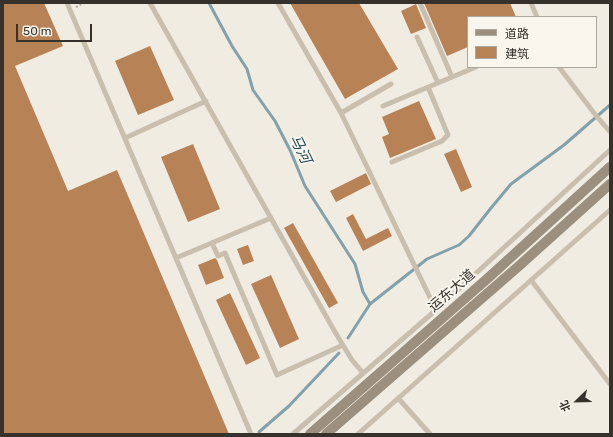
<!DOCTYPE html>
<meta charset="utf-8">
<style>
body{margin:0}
#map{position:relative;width:613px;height:437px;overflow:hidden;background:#f1ece1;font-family:Rubik,"Noto Sans SC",sans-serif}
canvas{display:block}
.frame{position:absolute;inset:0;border:4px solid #37312b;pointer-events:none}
.legend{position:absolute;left:467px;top:16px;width:130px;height:52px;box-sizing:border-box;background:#f9f6ed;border:1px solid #aba79f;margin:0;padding:5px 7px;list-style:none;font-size:12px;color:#37312b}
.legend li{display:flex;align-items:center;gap:8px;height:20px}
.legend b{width:20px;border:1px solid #aba79f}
.north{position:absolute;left:557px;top:381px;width:40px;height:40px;-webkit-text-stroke:3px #f9f6ed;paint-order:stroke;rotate:247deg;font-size:11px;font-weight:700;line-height:16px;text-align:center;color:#37312b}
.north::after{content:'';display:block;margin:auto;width:14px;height:18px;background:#37312b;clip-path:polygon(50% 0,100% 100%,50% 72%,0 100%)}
.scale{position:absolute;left:16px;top:24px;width:76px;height:18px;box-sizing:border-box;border:2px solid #37312b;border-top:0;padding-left:5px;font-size:12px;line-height:14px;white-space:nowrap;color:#37312b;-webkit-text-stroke:3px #f9f6ed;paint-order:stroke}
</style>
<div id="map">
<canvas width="613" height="437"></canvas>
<div class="frame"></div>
<ul class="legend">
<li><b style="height:5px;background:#9b8f7f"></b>道路</li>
<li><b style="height:11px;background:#b88257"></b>建筑</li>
</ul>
<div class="north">北</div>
<div class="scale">50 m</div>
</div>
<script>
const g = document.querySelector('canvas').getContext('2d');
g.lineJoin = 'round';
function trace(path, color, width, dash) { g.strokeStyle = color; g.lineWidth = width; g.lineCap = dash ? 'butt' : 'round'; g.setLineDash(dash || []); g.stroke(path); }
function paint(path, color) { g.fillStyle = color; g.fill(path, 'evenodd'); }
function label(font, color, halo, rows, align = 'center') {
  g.font = font + ' Rubik,"Noto Sans SC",sans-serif'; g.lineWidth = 4; g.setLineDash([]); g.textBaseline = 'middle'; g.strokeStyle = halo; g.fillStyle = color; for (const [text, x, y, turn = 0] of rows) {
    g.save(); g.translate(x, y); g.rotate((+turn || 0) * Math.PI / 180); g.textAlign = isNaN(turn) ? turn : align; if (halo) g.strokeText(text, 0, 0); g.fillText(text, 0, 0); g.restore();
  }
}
trace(new Path2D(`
 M209 3 232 46 247 69 253 90 275 121 290 150 305 186 355 264 363 292 370 304
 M348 338 370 304 427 259 459 245 469 236 491 208 511 184 564 145 610 105
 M259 432 289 406 339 353`), '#83a1ab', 3);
paint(new Path2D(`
 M3 3H44L63 46 15 66 68 191 117 170 229 434H3Z
 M290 3H359L398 69 345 99Z
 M424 3H510L516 17H468V47L447 56Z
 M416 4 426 28 411 34 401 11Z
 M150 46 174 100 138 115 115 61Z
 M419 101 436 139 390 158 382 137 389 134 382 117Z
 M193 144 220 209 188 222 161 157Z
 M456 149 472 187 461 192 444 154Z
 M366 173 371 184 336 202 330 191Z
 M353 214 366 239 388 228 392 236 363 251 346 218Z
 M293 223 338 303 329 308 284 228Z
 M248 245 254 261 243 265 237 249Z
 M215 258 217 260 224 278 206 285 198 265Z
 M271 275 299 339 280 348 251 284Z
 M230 293 260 358 246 365 216 300Z`), '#b88257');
trace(new Path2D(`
 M76 7 84 3`), '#b3a998', 2, [2, 2]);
trace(new Path2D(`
 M67 3 251 434
 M150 3 335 332 352 360 363 373
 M278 3 341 113 436 310
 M420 3 452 77
 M531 3 537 17
 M417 37 438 83
 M559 67 594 113 610 132
 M383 106 476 67
 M341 113 391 84
 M125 138 206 101
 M392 162 442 141 448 135 428 87
 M212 243 218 256 225 253 277 375 343 345
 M176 258 271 218
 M531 280 610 384
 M398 398 430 434
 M293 434 436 310 610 150
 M358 434 610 210`), '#c8bfae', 5);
trace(new Path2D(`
 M310 434 487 279 610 167
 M326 434 520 265 610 184`), '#9b8f7f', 10);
label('14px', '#37312b', '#f9f6ed', [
 ["运东大道",452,291,-41]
]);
label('italic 15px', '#254854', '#f9f6ed', [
 ["马河",300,149,64]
]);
</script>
